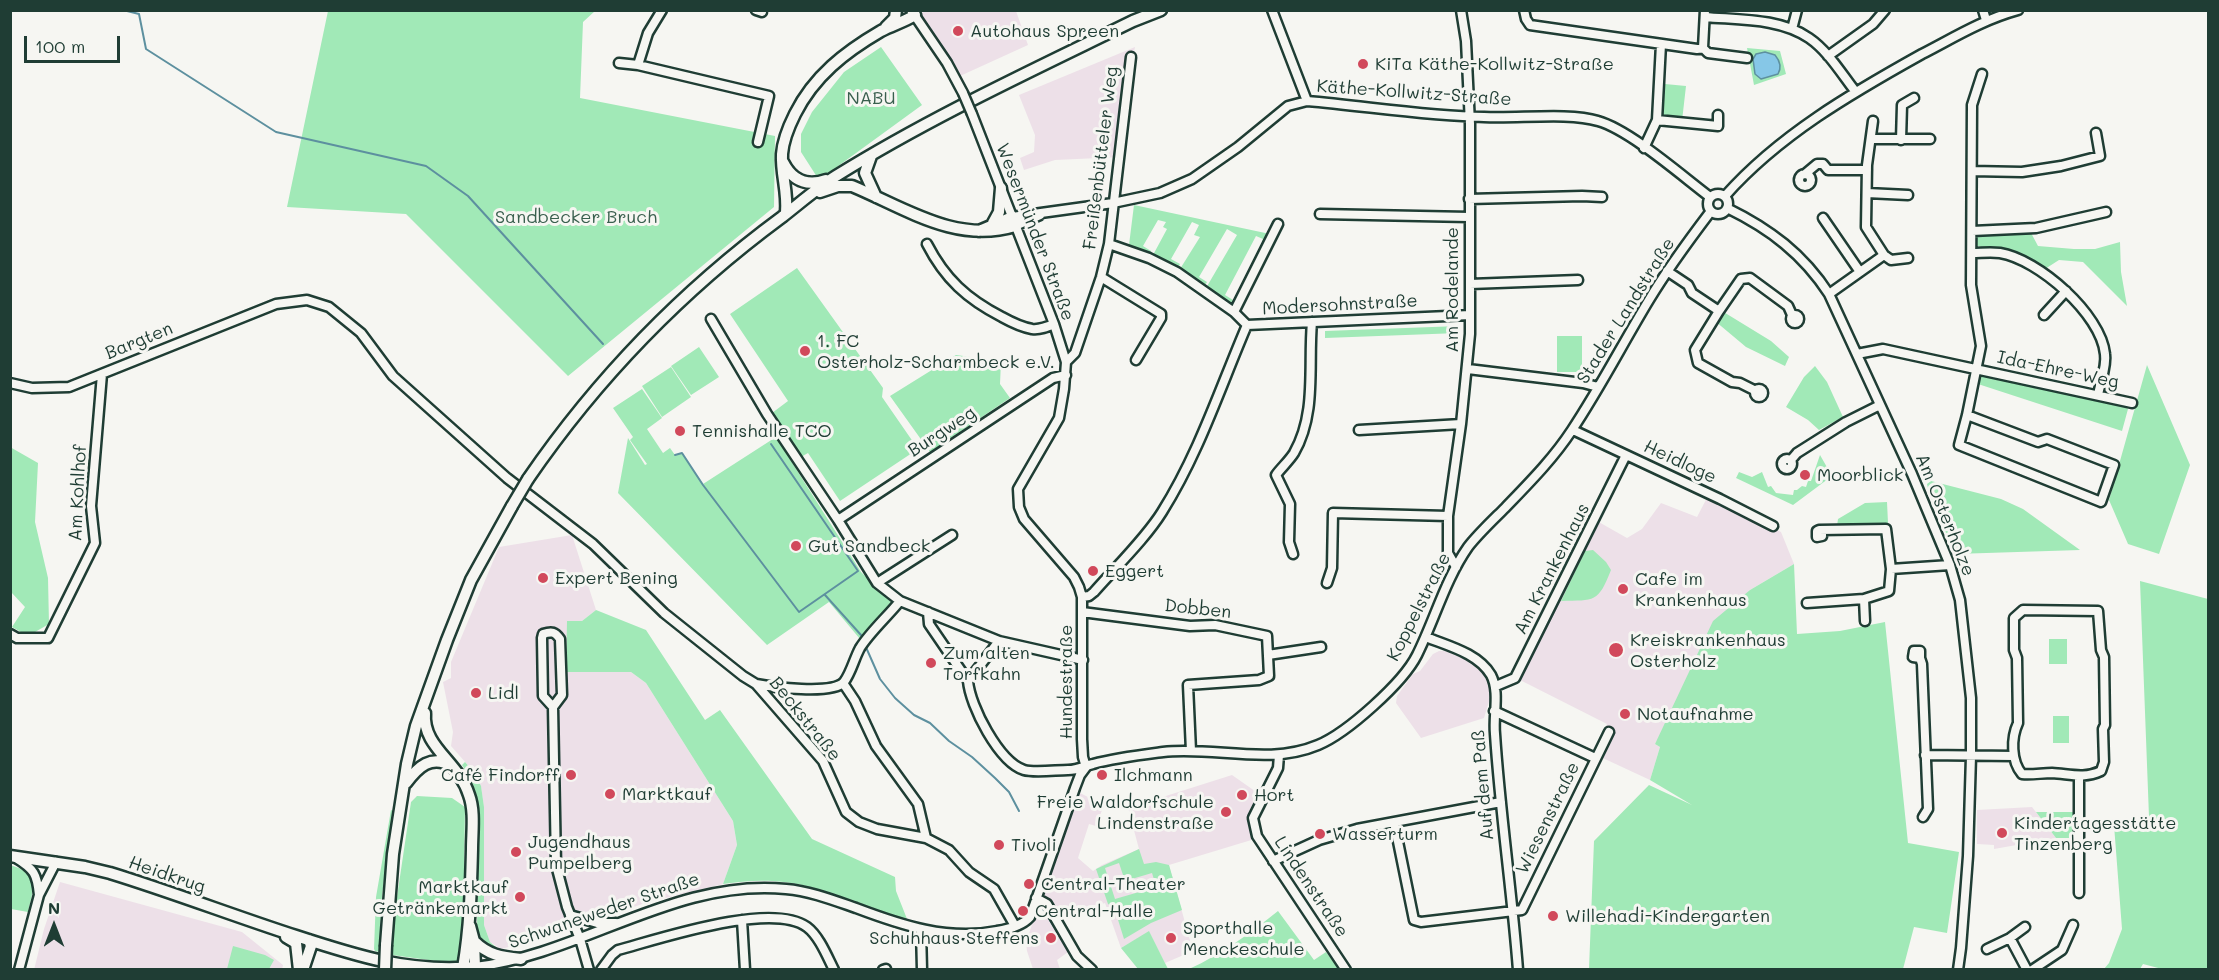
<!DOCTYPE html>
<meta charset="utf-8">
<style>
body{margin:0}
#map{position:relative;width:2219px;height:980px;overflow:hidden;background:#f6f6f2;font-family:Mali,sans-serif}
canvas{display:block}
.frame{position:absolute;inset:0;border:12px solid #1f3d34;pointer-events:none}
.north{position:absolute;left:24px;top:896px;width:60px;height:60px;-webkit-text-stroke:4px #f6f6f2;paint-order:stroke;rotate:0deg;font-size:16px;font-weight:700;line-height:24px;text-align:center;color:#1f3d34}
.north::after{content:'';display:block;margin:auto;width:21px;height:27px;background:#1f3d34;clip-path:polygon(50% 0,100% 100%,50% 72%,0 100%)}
.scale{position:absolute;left:24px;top:36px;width:96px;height:27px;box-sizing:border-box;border:3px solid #1f3d34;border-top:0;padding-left:8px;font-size:18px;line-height:21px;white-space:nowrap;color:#1f3d34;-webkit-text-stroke:4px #f6f6f2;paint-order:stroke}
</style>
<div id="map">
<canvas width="2219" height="980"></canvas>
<div class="frame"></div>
<div class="north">N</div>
<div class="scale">100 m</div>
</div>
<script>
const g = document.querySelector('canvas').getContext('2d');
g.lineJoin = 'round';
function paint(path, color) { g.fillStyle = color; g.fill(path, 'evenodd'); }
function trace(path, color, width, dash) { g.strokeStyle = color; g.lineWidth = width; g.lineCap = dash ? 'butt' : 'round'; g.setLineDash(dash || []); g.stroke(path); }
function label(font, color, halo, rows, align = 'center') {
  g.font = font + ' Mali,sans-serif'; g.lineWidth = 6; g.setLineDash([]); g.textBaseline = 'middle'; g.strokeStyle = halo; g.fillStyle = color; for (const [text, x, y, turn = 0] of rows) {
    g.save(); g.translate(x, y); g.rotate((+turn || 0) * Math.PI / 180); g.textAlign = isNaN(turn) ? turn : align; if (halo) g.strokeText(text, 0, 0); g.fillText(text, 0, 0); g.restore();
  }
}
paint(new Path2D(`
 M923 10 1016 11 1028 45 960 76 920 12Z
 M1135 47 1118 132 1121 157 1055 160 1024 170 1020 158 1034 152 1035 135 1019 95Z
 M1709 494 1781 532 1794 564 1750 590 1655 744 1660 747 1650 780 1592 753 1607 724 1518 679 1597 521 1627 538 1642 529 1661 503 1697 517Z
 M572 535 596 610 582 621 631 672 646 683 733 821 737 845 723 884 645 903 552 936 501 949 490 942 484 925V807L481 787 474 772 451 746 453 732 443 682 451 678V662L499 547Z
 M1439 651H1445L1464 659 1481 671 1489 682 1490 698 1484 718 1421 738 1396 703 1397 696 1413 674 1420 671 1433 654Z
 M1232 775 1262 796 1253 818 1258 838 1169 865 1193 951 1165 963 1149 932 1121 948 1105 903 1059 920 1042 891 1078 792 1104 805 1096 826 1089 824 1078 858 1093 871 1102 865 1139 849 1128 808Z
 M2032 807 2056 838 1994 849V845L1977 844V810Z
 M60 882 242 932 283 965 282 970H34L44 929Z
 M1044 913 1068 952 1057 960 1060 969H1033L1027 951 1026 942 1034 919Z`), '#ede0e8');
paint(new Path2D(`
 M328 11H595L583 22 580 98 775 136 774 207 568 376 406 214 287 207Z
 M881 47 922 105 819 180 801 152V134L812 112 844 72Z
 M1747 48 1780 51 1786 74 1754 85Z
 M1665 84 1686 86 1682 121 1661 119Z
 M1134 205 1270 234 1265 244 1262 242 1263 239 1256 236 1225 295 1233 300 1230 307 1206 288 1237 235 1227 229 1199 277 1207 282 1204 287 1180 269 1200 237 1194 235 1199 225 1192 222 1171 259 1180 264 1178 268 1153 255 1167 229 1163 227 1166 222 1158 220 1143 246 1151 251 1150 254 1129 245Z
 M2030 231 2038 246 2074 249H2095L2120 242 2121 272 2127 306 2083 262 2059 260 2045 269 2024 258 1974 245 1975 236 1982 232Z
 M797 268 883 388 882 397 918 449 840 501 808 453 801 457 772 413 788 401 730 314Z
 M1722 311 1771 341 1789 357 1785 366 1746 347 1715 321Z
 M1459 326V333L1325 338V331Z
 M1557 336H1582V372H1557Z
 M699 347 719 377 691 395 671 366Z
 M956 355 1001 361 1000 384 1010 398 930 452 890 396Z
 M2147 365 2190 465 2159 554 2128 544 2109 500Z
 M1815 366 1827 382 1843 417 1819 430 1808 420 1786 407 1804 377Z
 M671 367 691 397 662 417 642 386Z
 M1984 374 2125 404 2128 409 2122 431 1978 384 1979 377Z
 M642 389 662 418 647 429 663 453 670 448 675 455 682 453 703 484 776 437 861 572 892 603 860 639 829 602 767 645 618 493 628 438 645 465 647 464 630 440 633 437 613 408Z
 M10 447 38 463 35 522 48 578 49 624 28 636 12 627 25 607 11 592Z
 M1820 455 1832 476 1793 505 1736 478 1739 472 1752 477 1762 472 1768 487 1771 486 1776 493 1793 495 1794 490H1797L1802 486 1806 487 1808 481H1811Z
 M1931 481 2001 499 2023 509 2080 550 1955 554 1929 493 1927 484Z
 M1887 502 1888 523 1837 526 1838 519 1865 503Z
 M1593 550 1606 562 1611 570C1598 603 1595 600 1561 601L1585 551Z
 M1794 564 1797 634 1840 631 1885 622 1908 843 1959 852 1947 933 1914 927 1903 969H1589L1594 841 1649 785 1692 805 1650 780 1660 747 1655 744 1713 621 1750 590Z
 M2140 581 2208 599V969H2162L2143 964 2140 969H2104L2109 963 2122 929 2114 825 2149 817Z
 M596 610 646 630 705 720 720 710 812 839 895 877 896 891 907 919C874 913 846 897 814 888 783 879 754 879 723 884L737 845 733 821 646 683 631 672H566L567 621H582Z
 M2049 639H2067V664H2049Z
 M2053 716H2069V743H2053Z
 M465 762 474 772 481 786 484 807V925L490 942 496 947 490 950 482 944 477 926 479 820 476 798 471 779 462 765Z
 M417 796 452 798 465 807 463 941 460 956 457 961H436L392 955 393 924 411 802Z
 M391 810 393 811 382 896 379 952 375 951 374 949 376 897Z
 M2036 812H2076L2077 838H2056Z
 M1139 849 1144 864 1156 862 1169 865 1182 910 1151 923 1124 939 1114 907 1108 904 1096 869ZM1119 863 1125 881 1152 873 1157 889 1147 892 1146 890 1115 899 1105 868Z
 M10 865C41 874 34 886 28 912L11 909Z
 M1278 911 1314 960 1326 952 1339 969H1189C1222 954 1249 934 1278 911Z
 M1149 931 1168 969H1138L1121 948Z
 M233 946 265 955 274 960 269 969H227Z`), '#a1e9b7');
const water = new Path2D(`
 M1765 52 1775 55C1780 61 1782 67 1778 74L1761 79 1755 74 1753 59 1756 54Z`);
paint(water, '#86c7e7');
trace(water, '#5d909f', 1.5);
trace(new Path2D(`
 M123 10 139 14 146 49 276 132 426 166 468 196 603 344
 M675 455 682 453 703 485 799 612 858 571 771 444
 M825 595 861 635
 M865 645 880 679 895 698 914 715 930 723 949 741 972 757 995 778 1009 792 1019 811
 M1043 909 1073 957
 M1077 961 1085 970`), '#5d909f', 2);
const minor = new Path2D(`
 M756 10 762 12
 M911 10 947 63 963 93
 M1272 10 1307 101
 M1524 10 1526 19 1530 25 1697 49 1703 48 1705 10
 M1983 10 1986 20
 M1705 17C1739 20 1780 18 1809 38 1828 51 1841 73 1855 91
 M1792 29 1797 10
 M1703 48 1708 53 1747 58
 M1828 56 1873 24 1885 10
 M619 63 638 65 769 96 758 142
 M638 65 648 33 662 10
 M972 114 1054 324 1066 362 1064 389 1059 418 1018 489 1019 507 1024 519 1074 577 1079 587 1082 597V739L1083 757 1086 767
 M1657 120 1718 126V115
 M1871 139H1930
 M1901 140 1902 105 1914 98
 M1644 148 1657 120 1661 44
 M1972 171 2022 172 2061 166 2100 156 2096 133
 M1805 174 1817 164H1823L1828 170H1867
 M1799 180a6 6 0 1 1 12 0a6 6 0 1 1-12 0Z
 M1867 193 1908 195
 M1708 204a10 10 0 1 1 20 0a10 10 0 1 1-20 0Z
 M1725 196C1779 135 1852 93 1922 54 1955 37 1982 20 2018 10
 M1469 199 1582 196 1602 197
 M1727 208C1770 229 1803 254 1829 294L1912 474 1950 565 1960 600 1971 698V756L1968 856 1961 948 1958 970
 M1320 214 1469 217
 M1012 217 1113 203 1160 193 1192 179 1238 147 1288 106 1307 101C1366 106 1425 116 1484 117 1516 119 1569 112 1598 121 1630 130 1682 176 1710 197
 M1823 218 1860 272
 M1015 226 1040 215
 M1972 231 2036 228 2106 212
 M927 244C945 279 967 299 1002 317 1011 322 1021 327 1032 329 1040 330 1047 327 1054 324
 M1109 244 1149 258 1177 272 1234 312 1247 325
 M1972 253C1981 253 1991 252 2000 253 2038 259 2101 314 2105 354 2107 366 2100 383 2098 395
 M1884 255 1891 260 1908 258
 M1667 271 1688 285 1692 293 1719 311 1741 279 1750 278 1788 306 1792 315
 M1101 277 1161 314V318L1136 360
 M1470 284 1578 280
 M1829 294 1884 255 1866 227 1867 165 1873 121
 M1719 311 1695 350 1698 363 1732 382 1740 383 1756 391
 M1234 312 1278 224
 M1791 319a4 4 0 1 1 8 0a4 4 0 1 1-8 0Z
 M2044 315 2066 291
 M711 319 767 414 838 520 877 583 900 601 999 641 1083 660
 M1247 325 1470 315
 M1857 354 1883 349 2132 403
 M1066 362 1075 353 1101 277 1109 244 1131 57
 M1468 369 1583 383 1598 387
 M10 383 32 388 69 387 276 304 307 300 329 307 361 333 393 376 507 478 593 544 664 613 743 676 756 684 823 761 846 812 859 822 877 829 926 838 949 850 969 872 994 889 1015 926
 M1755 393a4 4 0 1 1 8 0a4 4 0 1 1-8 0Z
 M1967 415 2038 442 2047 439 2114 465 2101 502 1959 445 1967 415 1981 346 1971 285 1972 105 1982 74
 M1359 430 1461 424
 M1573 430 1720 499 1773 526
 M1782 464a5 5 0 1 1 10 0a5 5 0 1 1-10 0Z
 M1791 460 1797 453 1846 422 1880 405
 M838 520 1053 378 1066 375
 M1293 554 1289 542 1290 504 1276 475C1281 468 1289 461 1294 453 1317 413 1308 366 1312 322
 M1456 567 1448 553V516L1461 424 1470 334V124L1466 41 1461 10
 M1891 569 1950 565
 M877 583 952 535
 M1327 583 1332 568 1333 513 1448 516
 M1082 597 1089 596 1094 592C1115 568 1146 538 1162 512 1199 453 1220 388 1247 325
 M1864 599 1865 621
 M1807 603 1864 599 1889 591 1891 569 1886 529 1819 530 1817 531V537L1822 536V531
 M2023 610 2098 611 2101 650 2104 657 2105 725 2103 729 2104 762 2101 771C2084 779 2070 774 2052 773 2042 773 2032 775 2022 774 2011 761 2011 738 2018 723L2017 658 2014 650V618Z
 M928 612 929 624 968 681
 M1082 612 1190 626 1215 625 1267 636 1269 676 1259 680 1188 685 1191 751
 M10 634 17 638H48L95 543 91 506 102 374
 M1426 637C1448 646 1478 653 1491 675 1500 692 1493 715 1495 734 1500 812 1512 891 1518 970
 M999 641 968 681C970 706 999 762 1024 770 1034 773 1057 770 1068 770 1078 770 1084 766 1093 764 1115 758 1140 755 1163 752 1215 746 1268 766 1318 745 1347 733 1403 683 1417 655 1435 619 1445 580 1468 547 1479 533 1493 520 1505 508 1529 483 1553 459 1572 430 1600 388 1623 343 1649 300 1668 268 1689 240 1711 211
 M1268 655 1321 647
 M1920 658V651H1914L1913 657 1920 658 1922 664 1928 809 1923 817
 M843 683 855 701 876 746 918 804 926 838
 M756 684C772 687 832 695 844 682 851 673 854 659 860 648 870 632 887 617 900 601
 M1496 686 1515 678 1626 455
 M553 707 543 696 542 638 543 634C552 631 555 632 560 639L562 695 553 707 556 865 567 907 580 939 589 970
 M1494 711 1595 758
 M1279 755 1278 768 1253 818 1257 836 1346 970
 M1925 755 2014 756
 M1394 822 1414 920 1421 922 1522 910 1609 732
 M16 858C34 869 37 874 39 895
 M1273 861 1319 840 1357 829 1501 802
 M2079 893V777
 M1036 898 1047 904 1077 956 1092 970
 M570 915 597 923H616
 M742 920 745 970
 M921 930 922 970
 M2010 938 2027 970
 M1987 949 2010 938 2025 927
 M475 967C583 954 675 878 786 889 810 891 833 900 856 908 901 925 948 941 997 931 1009 929 1022 926 1030 917L1075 788 1080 775 1086 767
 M19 970 39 895 56 862
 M601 970 612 955 618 950C659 939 771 901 807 927 819 936 827 956 834 970
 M883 970 886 969
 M2032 970 2062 950 2073 925`);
const major = new Path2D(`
 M886 27 895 18 896 10
 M871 156 865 173 876 197
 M783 162C792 180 806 187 826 180
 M820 192 838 186H852C905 208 956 244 1015 226
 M786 213C788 191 781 175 782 154 783 140 789 126 795 114 814 76 845 52 881 31 892 25 904 22 915 15
 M993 223 999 212 1001 188
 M979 231 1012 217
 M528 479C598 377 683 290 782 217 800 203 817 188 836 176 931 117 1033 70 1133 21L1161 10
 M425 713C422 747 459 762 469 795 475 811 472 832 472 849 471 890 470 928 463 968
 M406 783C418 767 431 754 452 766
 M10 856 85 867 110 873C172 892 234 916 296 936 357 956 410 973 475 967L474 941 470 926
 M286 937 296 943 299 970
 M474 941C488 955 501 957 521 959
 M386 945 393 854 407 764 416 726 447 640 471 580 512 506
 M303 970 311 946 309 940`);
trace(minor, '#1f3d34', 13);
trace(major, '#1f3d34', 15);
trace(minor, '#f6f6f2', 8);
trace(major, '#f6f6f2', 10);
const minorBridge = new Path2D(`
 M963 93 972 114`);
const majorBridge = new Path2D(`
 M512 506 528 479
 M385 970 386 945`);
trace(minorBridge, '#1f3d34', 13, []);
trace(majorBridge, '#1f3d34', 15, []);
trace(minorBridge, '#f6f6f2', 8);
trace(majorBridge, '#f6f6f2', 10);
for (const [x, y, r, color] of [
 [958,31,6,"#d1495b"],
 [1363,64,6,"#d1495b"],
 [805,351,6,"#d1495b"],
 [680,431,6,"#d1495b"],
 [1805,475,6,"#d1495b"],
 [796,546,6,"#d1495b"],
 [1093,571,6,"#d1495b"],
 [543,578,6,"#d1495b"],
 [1623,589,6,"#d1495b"],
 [1616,650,8,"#d1495b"],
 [931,663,6,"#d1495b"],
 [476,693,6,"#d1495b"],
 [1625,714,6,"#d1495b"],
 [571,775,6,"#d1495b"],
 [1102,775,6,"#d1495b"],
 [610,794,6,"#d1495b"],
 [1242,795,6,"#d1495b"],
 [1226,812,6,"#d1495b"],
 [2002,833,6,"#d1495b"],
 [1320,834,6,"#d1495b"],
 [999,845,6,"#d1495b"],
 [516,852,6,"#d1495b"],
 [1029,884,6,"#d1495b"],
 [520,897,6,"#d1495b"],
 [1023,911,6,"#d1495b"],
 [1553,916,6,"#d1495b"],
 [1051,938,6,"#d1495b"],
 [1171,938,6,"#d1495b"]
]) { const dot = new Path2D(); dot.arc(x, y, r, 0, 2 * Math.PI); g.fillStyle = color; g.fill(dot); trace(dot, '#f6f6f2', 2); }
label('18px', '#1f3d34', '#f6f6f2', [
 ["Autohaus Spreen",970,31],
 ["KiTa Käthe-Kollwitz-Straße",1375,64],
 ["1. FC",817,341],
 ["Osterholz-Scharmbeck e.V.",817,362],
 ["Tennishalle TCO",692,431],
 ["Moorblick",1817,475],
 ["Gut Sandbeck",808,546],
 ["Eggert",1105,571],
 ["Expert Bening",555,578],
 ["Cafe im",1635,579],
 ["Krankenhaus",1635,600],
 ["Kreiskrankenhaus",1630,640],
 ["Osterholz",1630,661],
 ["Zum alten",943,653],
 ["Torfkahn",943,674],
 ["Lidl",488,693],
 ["Notaufnahme",1637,714],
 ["Café Findorff",559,775,"right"],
 ["Ilchmann",1114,775],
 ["Marktkauf",622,794],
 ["Hort",1254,795],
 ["Freie Waldorfschule",1214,802,"right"],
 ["Lindenstraße",1214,823,"right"],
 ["Kindertagesstätte",2014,823],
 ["Tinzenberg",2014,844],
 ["Wasserturm",1332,834],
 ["Jugendhaus",528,842],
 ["Pumpelberg",528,863],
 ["Tivoli",1011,845],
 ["Central-Theater",1041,884],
 ["Marktkauf",508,887,"right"],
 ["Getränkemarkt",508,908,"right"],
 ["Central-Halle",1035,911],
 ["Willehadi-Kindergarten",1565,916],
 ["Sporthalle",1183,928],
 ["Menckeschule",1183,949],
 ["Schuhhaus Steffens",1039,938,"right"]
], 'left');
label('18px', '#1f3d34', '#f6f6f2', [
 ["Käthe-Kollwitz-Straße",1414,93,4],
 ["Freißenbütteler Weg",1101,158,-83],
 ["Wesermünder Straße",1035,232,69],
 ["Am Rodelande",1452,290,-90],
 ["Modersohnstraße",1340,305,-3],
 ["Stader Landstraße",1626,311,-58],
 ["Bargten",139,341,-22],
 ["Ida-Ehre-Weg",2058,370,12],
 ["Burgweg",942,432,-33],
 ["Heidloge",1680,462,25],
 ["Am Kohlhof",78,493,-87],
 ["Am Osterholze",1945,515,68],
 ["Am Krankenhaus",1552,569,-63],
 ["Koppelstraße",1419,607,-63],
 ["Dobben",1198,609,6],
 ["Hundestraße",1066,682,-90],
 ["Beckstraße",805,719,51],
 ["Auf dem Paß",1483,785,-95],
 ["Wiesenstraße",1548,818,-64],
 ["Heidkrug",167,875,19],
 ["Lindenstraße",1311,887,56],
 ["Schwaneweder Straße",604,911,-19]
]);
label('18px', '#395f4e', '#f6f6f2', [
 ["NABU",871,98],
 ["Sandbecker Bruch",576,217]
]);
</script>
